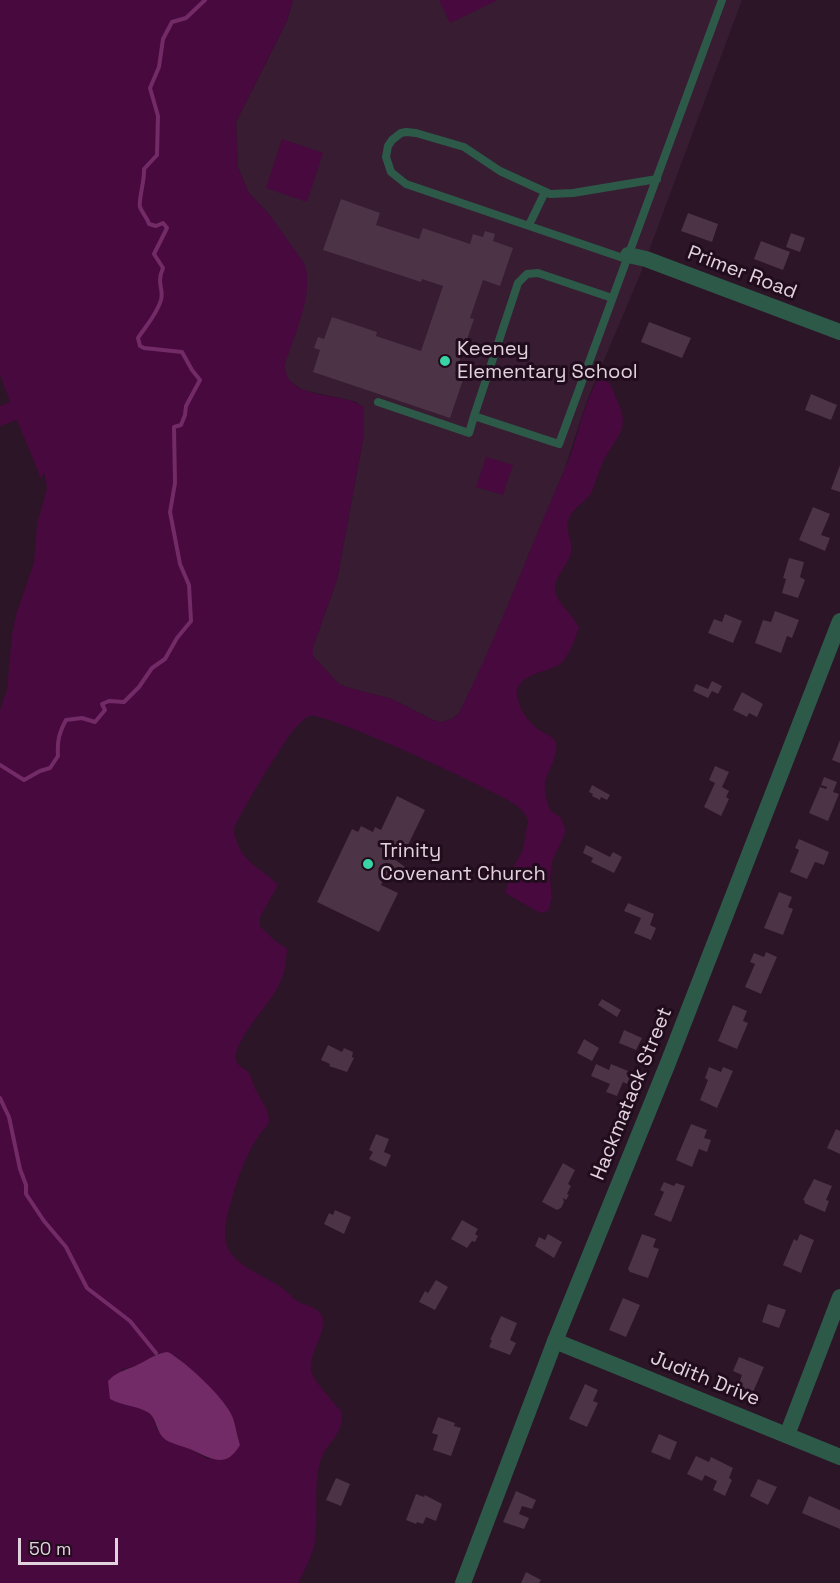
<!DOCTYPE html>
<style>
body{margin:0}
#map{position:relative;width:840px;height:1583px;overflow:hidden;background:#2b1527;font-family:"Space Grotesk",sans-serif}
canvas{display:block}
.scale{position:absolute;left:18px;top:1538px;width:100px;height:27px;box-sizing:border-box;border:3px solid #e1d2dd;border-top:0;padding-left:8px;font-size:18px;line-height:21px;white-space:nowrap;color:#e1d2dd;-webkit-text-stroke:4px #210c1d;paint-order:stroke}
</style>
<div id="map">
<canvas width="840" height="1583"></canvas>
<div class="scale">50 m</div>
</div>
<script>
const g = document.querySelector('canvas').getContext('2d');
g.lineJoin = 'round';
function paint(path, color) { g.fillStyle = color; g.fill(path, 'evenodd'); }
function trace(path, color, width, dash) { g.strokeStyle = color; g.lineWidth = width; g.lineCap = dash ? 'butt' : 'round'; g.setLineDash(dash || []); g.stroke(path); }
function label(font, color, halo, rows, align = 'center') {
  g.font = font + ' "Space Grotesk",sans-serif'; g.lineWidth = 6; g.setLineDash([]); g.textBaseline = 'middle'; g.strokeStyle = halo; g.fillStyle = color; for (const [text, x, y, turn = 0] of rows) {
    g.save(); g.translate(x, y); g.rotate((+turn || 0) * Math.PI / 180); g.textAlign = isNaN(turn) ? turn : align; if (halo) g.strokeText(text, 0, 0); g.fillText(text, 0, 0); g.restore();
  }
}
paint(new Path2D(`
 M293 0H742L640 275 586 403 564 471 484 663 459 713 452 719 442 722 433 720 392 699 346 687 338 683 313 656V647L316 638 337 580 364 434 357 402 303 390 288 380 285 372V363L303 307 269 214 249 193 238 168 236 122 287 21Z`), '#371c32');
paint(new Path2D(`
 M0 0H293L287 21 236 122 238 168 249 193 269 214 304 263C315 290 295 336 285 363 283 402 341 390 364 407V434L337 580 313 647V656L338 683 346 687 392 699 433 720 442 722 452 719 459 713C499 634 528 551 564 471 578 441 581 409 597 381L606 380C613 386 613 392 617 400 632 431 615 437 603 462 598 472 596 483 591 493 586 502 575 506 570 516 562 531 576 542 570 556 566 567 554 578 555 589 556 604 574 614 579 628 575 639 569 657 560 664 547 674 508 673 519 703 522 713 530 723 538 729 544 734 553 735 556 743 559 756 547 771 545 783 544 790 547 803 550 810L561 818 566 831 552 862 550 879 552 898 548 911 540 913 505 893 512 870 523 849 528 821C526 809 508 800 498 795 477 783 324 711 309 716 305 718 298 725 295 728 287 737 235 820 234 830 234 833 235 836 236 839 243 864 262 868 278 885L260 917V926L273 939 287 949C286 962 285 973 279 985 271 1003 232 1042 236 1060 238 1067 245 1068 249 1073 252 1077 253 1085 256 1090 262 1102 269 1108 269 1123 250 1144 241 1168 233 1195 214 1255 230 1258 278 1285 286 1290 292 1298 299 1302 307 1306 318 1307 322 1316 328 1330 309 1353 311 1369 312 1381 335 1402 342 1413 343 1437 326 1442 320 1462 313 1487 319 1515 315 1540 313 1555 305 1570 298 1583H0V710L7 689 12 634 16 615 34 562 37 524 47 488 44 472 41 479 17 420 0 426V406L10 402 0 375ZM158 1353 176 1356 226 1405 233 1418 240 1445 208 1459 157 1430 152 1415 141 1408 121 1370 139 1365Z
 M439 0H498L450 23Z
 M282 139 323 153 307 202 266 188Z
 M486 457 513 465 503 495 476 487Z`), '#47093e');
paint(new Path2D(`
 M168 1352C185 1361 227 1400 233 1418 236 1427 237 1436 240 1445 226 1469 212 1459 192 1450 184 1446 174 1445 166 1440 156 1433 157 1419 149 1413 137 1405 122 1406 110 1399L108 1381C118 1370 129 1370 141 1363 151 1358 157 1353 168 1352Z`), '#722b66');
trace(new Path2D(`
 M0 765 24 780 40 771 50 768 58 756C57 741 59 733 66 720L82 718 95 722 105 710 102 704 109 701 124 702 139 687 152 668 165 659 177 638 191 621 189 585 180 564 170 512 175 483 174 427 181 425 185 415 186 406 200 380 192 370 182 352 144 348 140 346 138 338C146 326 157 314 161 300 164 288 156 284 163 268L154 254 167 228 163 223 156 226 149 224C147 217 142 213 140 207 138 202 145 179 144 169L157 155 158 116 150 88 159 67 163 39 172 22 186 18 205 0
 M0 1098 9 1117 20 1169 26 1185V1194L44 1221 66 1247 87 1288 130 1321 156 1353`), '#722b66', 4);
paint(new Path2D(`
 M341 199 380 213 376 225 419 239 423 228 470 244 473 234 483 237 485 231 495 234 493 241 513 248 500 286 483 280 470 318 474 319 455 374 464 377 450 418 313 372 320 350 314 348 318 337 324 339 332 317 377 332 376 336 421 351 443 286 422 279 421 282 323 250Z
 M688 213 718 224 712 242 681 231Z
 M791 233 805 238 800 252 786 247Z
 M761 241 790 252 783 270 754 259Z
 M649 322 691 338 682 358 641 342Z
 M811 394 837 405 831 420 805 410Z
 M840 465V492L831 489Z
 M813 507 830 514 821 535 830 538 825 551 799 540Z
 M789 558 804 562 800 577 805 580 798 598 782 593 786 579 783 578Z
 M775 611 799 620 792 638 787 636 781 653 755 643 763 620 771 622Z
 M725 614 742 621 733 643 708 633 714 619 722 622Z
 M712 681 722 686 718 694 712 691 708 698 693 691 696 684 708 689Z
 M742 692 763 704 757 717 749 713 747 717 733 710Z
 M840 740V763L832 760Z
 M715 766 729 772 722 787 729 791 726 797 729 799 721 816 704 807 715 783 709 780Z
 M824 777 837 782 833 792 839 794 828 821 809 813 820 787 826 789 827 787 821 785Z
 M592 785 610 795 607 800 601 797 600 800 592 796 593 794 589 792Z
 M397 796 425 810 407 847 401 845 394 859 408 869 403 881 394 878 393 880 385 877 381 885 398 893 379 932 317 902 352 829 358 832 361 826 373 832 375 827 381 830Z
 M799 839 829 852 824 865 815 862 807 879 790 872 799 850 795 848Z
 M586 845 610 857 613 852 622 857 614 873 591 862 593 858 583 853Z
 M779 892 792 897 788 907 793 909 783 935 764 928Z
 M628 903 654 914 650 925 656 928 651 940 634 933 641 918 624 911Z
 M766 952 777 957 761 994 745 987 755 964 750 962 754 953 764 957Z
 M602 999 621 1010 617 1017 598 1005Z
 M733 1005 747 1011 743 1021 748 1023 737 1049 718 1041Z
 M624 1030 642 1038 636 1050 619 1043Z
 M584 1039 599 1048 592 1061 577 1053Z
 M328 1045 342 1052 344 1048 353 1052 352 1057 354 1058 347 1072 329 1066 330 1064 321 1060Z
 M596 1064 609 1070 611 1064 628 1071 626 1074 630 1076 627 1084 623 1082 617 1096 606 1092 610 1084 591 1076Z
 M709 1067 721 1072 723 1067 733 1071 717 1108 700 1100 708 1080 705 1078Z
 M691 1124 707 1130 704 1138 711 1140 707 1152 699 1149 692 1167 676 1160Z
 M836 1129 840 1131V1154L827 1148Z
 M376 1134 389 1139 384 1152 391 1155 386 1167 369 1159 373 1152 369 1150Z
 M563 1163 575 1170 568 1184 571 1186 567 1194 569 1195 566 1200 563 1198 564 1202 561 1208 557 1210 542 1202Z
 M814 1179 832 1186 826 1200 829 1201 825 1212 804 1203 805 1201 803 1200Z
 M664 1182 674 1186 676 1183 685 1186 671 1222 654 1215 664 1192 660 1190Z
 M335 1210 351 1217 344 1234 324 1224 329 1213 333 1215Z
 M462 1220 478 1229 475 1234 478 1236 475 1242 472 1241 467 1248 451 1239Z
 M548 1234 562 1242 554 1258 535 1246 539 1237 545 1240Z
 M642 1234 656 1239 653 1247 659 1249 648 1278 630 1272 628 1269Z
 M800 1234 814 1240 801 1273 783 1265 794 1239 797 1241Z
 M436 1280 448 1287 435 1310 419 1302 425 1291 428 1293Z
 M623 1298 640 1305 626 1337 609 1330Z
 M768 1304 786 1310 779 1328 762 1322Z
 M501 1316 517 1323 510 1340 516 1343 510 1355 489 1347 492 1340H490Z
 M739 1357 764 1367 753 1392 738 1386 742 1375 733 1371Z
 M585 1384 598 1390 593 1401 598 1403 587 1427 569 1419Z
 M438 1417 455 1423 454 1426 461 1428 451 1456 433 1450 438 1435 432 1433Z
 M659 1434 677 1442 670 1460 651 1452Z
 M696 1456 709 1462 711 1457 733 1468 729 1478 732 1480 725 1496 713 1490 717 1481 705 1475 702 1481 687 1474Z
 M336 1478 350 1484 341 1506 326 1500Z
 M758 1479 777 1487 768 1505 750 1496Z
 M516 1491 536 1500 532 1509 522 1506 519 1514 529 1518 524 1529 503 1522Z
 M416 1494 424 1497 425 1495 442 1504 436 1521 426 1517 423 1524 417 1522 416 1524 406 1520Z
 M809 1496 840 1510V1529L802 1513Z
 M526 1572 541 1580 539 1583H521Z`), '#4c3346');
trace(new Path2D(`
 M529 225 545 192
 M626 259 406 184 391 172 386 157 388 146 392 140 401 133 406 132 416 133 464 147 500 171 550 194 573 193 657 179
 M612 298 538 273 527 274 518 283 474 416 559 444 722 0
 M378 402 469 433 474 416`), '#2d5949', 8);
trace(new Path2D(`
 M628 255 646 259 840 332
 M555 1341 840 1457
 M787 1435 840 1297`), '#2d5949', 16);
trace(new Path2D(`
 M463 1583 555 1341 668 1063 840 621`), '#2d5949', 16);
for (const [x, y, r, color] of [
 [445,361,6,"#39d4a5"],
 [368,864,6,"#39d4a5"]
]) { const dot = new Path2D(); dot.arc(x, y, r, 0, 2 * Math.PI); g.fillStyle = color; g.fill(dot); trace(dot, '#210c1d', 2); }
label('20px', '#e1d2dd', '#210c1d', [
 ["Primer Road",742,273,21],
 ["Hackmatack Street",632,1094,-68],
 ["Judith Drive",705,1379,22]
]);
label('20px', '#e1d2dd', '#210c1d', [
 ["Keeney",457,350],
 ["Elementary School",457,373],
 ["Trinity",380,852],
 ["Covenant Church",380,875]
], 'left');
</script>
